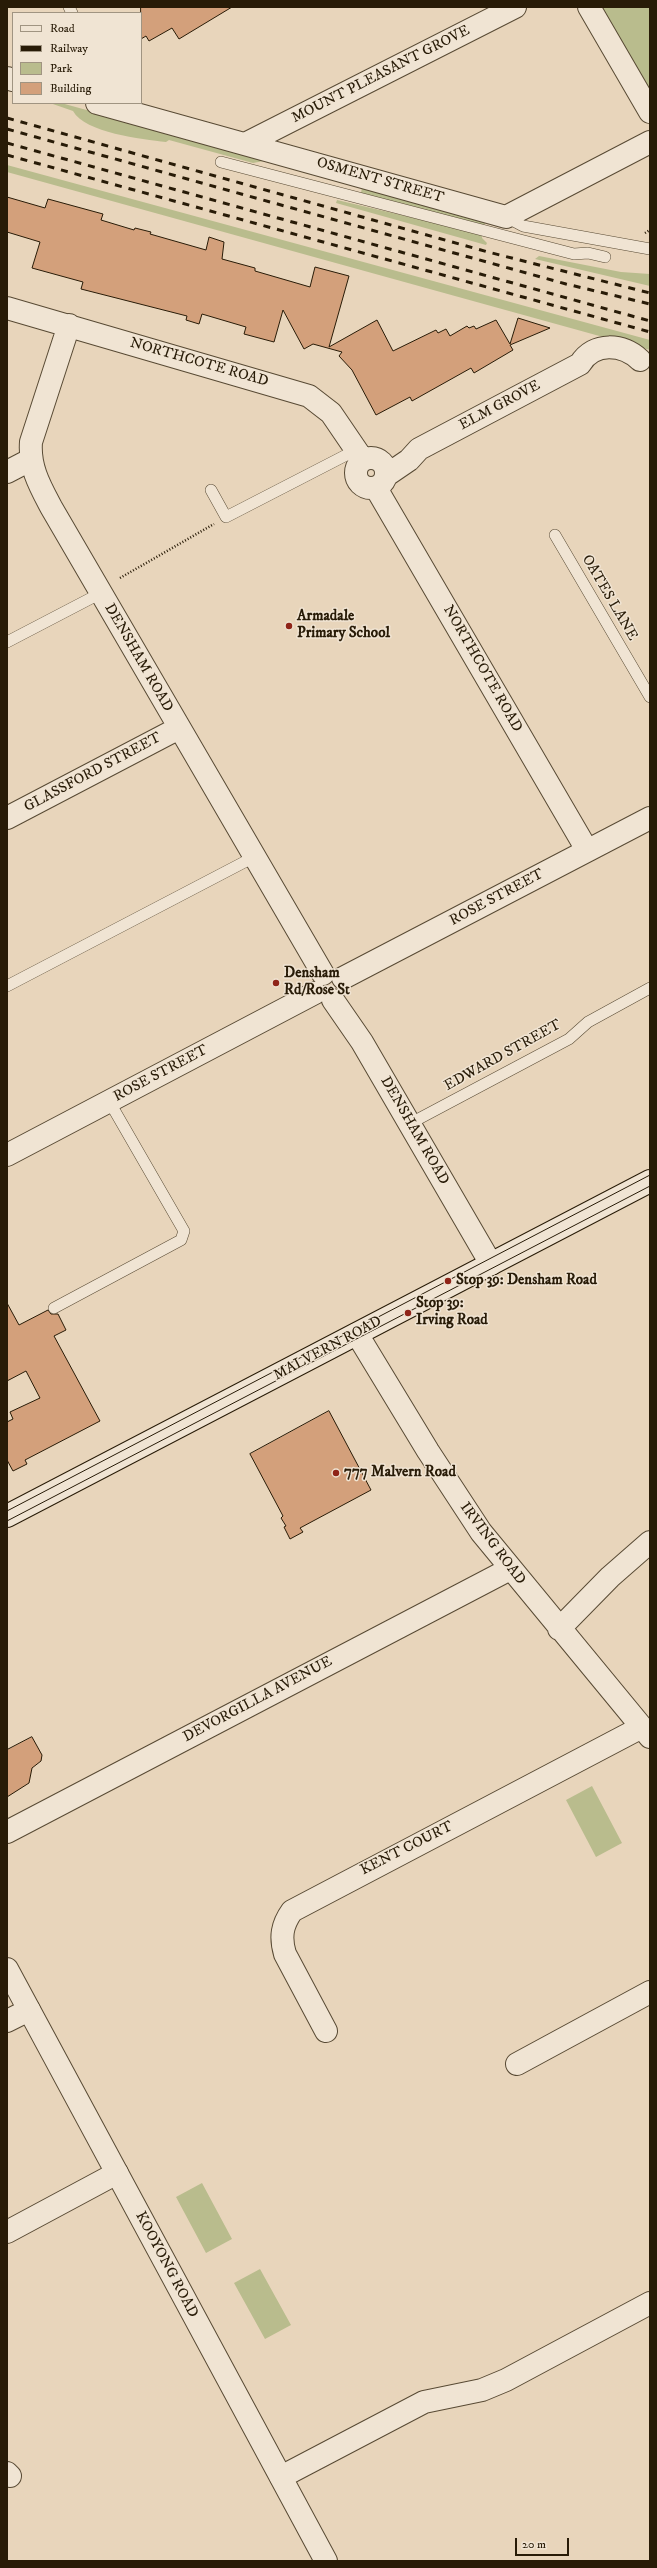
<!DOCTYPE html>
<style>
body{margin:0}
#map{position:relative;width:657px;height:2568px;overflow:hidden;background:#e8d5bb;font-family:"IM FELL DW Pica",serif}
canvas{display:block}
.frame{position:absolute;inset:0;border:8px solid #281b07;pointer-events:none}
.legend{position:absolute;left:12px;top:12px;width:130px;height:92px;box-sizing:border-box;background:#f0e4d3;border:1px solid #a09481;margin:0;padding:5px 7px;list-style:none;font-size:12px;color:#281b07}
.legend li{display:flex;align-items:center;gap:8px;height:20px}
.legend b{width:20px;border:1px solid #a09481}
.scale{position:absolute;left:515px;top:2538px;width:54px;height:18px;box-sizing:border-box;border:2px solid #281b07;border-top:0;padding-left:5px;font-size:12px;line-height:14px;white-space:nowrap;color:#281b07;-webkit-text-stroke:3px #f0e4d3;paint-order:stroke}
</style>
<div id="map">
<canvas width="657" height="2568"></canvas>
<div class="frame"></div>
<ul class="legend">
<li><b style="height:5px;background:#f0e4d3"></b>Road</li>
<li><b style="height:5px;background:#281b07"></b>Railway</li>
<li><b style="height:11px;background:#b9bc8d"></b>Park</li>
<li><b style="height:11px;background:#d3a07b"></b>Building</li>
</ul>
<div class="scale">20 m</div>
</div>
<script>
const g = document.querySelector('canvas').getContext('2d');
g.lineJoin = 'round';
function paint(path, color) { g.fillStyle = color; g.fill(path, 'evenodd'); }
function trace(path, color, width, dash) { g.strokeStyle = color; g.lineWidth = width; g.lineCap = dash ? 'butt' : 'round'; g.setLineDash(dash || []); g.stroke(path); }
function label(font, color, halo, rows, align = 'center') {
  g.font = font + ' "IM FELL DW Pica",serif'; g.lineWidth = 3; g.setLineDash([]); g.textBaseline = 'middle'; g.strokeStyle = halo; g.fillStyle = color; for (const [text, x, y, turn = 0] of rows) {
    g.save(); g.translate(x, y); g.rotate((+turn || 0) * Math.PI / 180); g.textAlign = isNaN(turn) ? turn : align; if (halo) g.strokeText(text, 0, 0); g.fillText(text, 0, 0); g.restore();
  }
}
paint(new Path2D(`
 M601 7H650V92Z
 M50 103H61L269 160 253 163 169 140 166 142C142 139 85 133 73 111Z
 M7 165 650 340V350L7 172Z
 M362 186 486 220 484 226 361 194Z
 M337 200 482 234V238L487 243 486 245 336 203Z
 M539 256 621 272 650 274V286L535 259Z
 M592 1786 622 1843 596 1857 566 1800Z
 M202 2183 232 2239 206 2253 176 2197Z
 M260 2269 291 2325 265 2339 234 2283Z`), '#b9bc8d');
const building = new Path2D(`
 M141 7H232L179 39 172 28 149 41 146 36 141 39Z
 M7 197 45 208 48 199 103 214 101 220 134 230 135 228 151 232 150 234 206 250 209 237 224 242 222 259 255 268V271L310 287 315 267 349 276 329 347 377 320 393 351 436 330 438 333 446 329 450 336 467 326 469 328 474 326 476 329 496 320 510 344 518 318 550 328 510 345 513 350 474 373 471 368 412 401 410 397 376 415 352 370 339 356 342 352 313 344 304 349 283 310 274 342 244 334 246 327 202 314 199 324 186 320 187 316 81 289 83 282 32 268 40 242 7 232Z
 M7 1303 19 1325 48 1310 51 1314H58L66 1330 54 1336 100 1421 25 1460 27 1464 13 1471 7 1460V1422L13 1419 10 1412 40 1398 26 1371 7 1381Z
 M329 1411 371 1490 300 1528 303 1532 290 1539 284 1527 286 1526 281 1518 283 1516 250 1454Z
 M32 1737 42 1755 41 1761 32 1768 29 1783 7 1797V1750Z`);
paint(building, '#d3a07b');
trace(building, '#281b07', 1);
const service = new Path2D(`
 M69 7 72 13
 M221 162 574 254 588 253 605 257
 M506 217 523 226 650 249
 M211 490 226 517 356 450
 M555 535 650 697
 M7 642 101 593
 M7 986 254 857
 M409 1124 569 1039 588 1022 650 988
 M54 1308 181 1240 184 1231 109 1101`);
const minor = new Path2D(`
 M589 7 650 112
 M7 78 13 80
 M97 103 506 217 650 142
 M247 143 515 7
 M7 308 309 396 331 413 363 460
 M69 325 31 442C29 467 40 486 51 507L323 974
 M356 473a15 15 0 1 1 30 0a15 15 0 1 1-30 0Z
 M7 472 30 460
 M387 475 409 460 419 449 580 364C594 341 623 344 640 360
 M376 488 587 850
 M7 818 179 728
 M343 978 650 818
 M333 1000 362 1042 491 1264
 M7 1155 315 993
 M357 1334 428 1451 481 1532 650 1737
 M559 1629 610 1577 650 1542
 M7 1832 510 1569
 M7 2021 29 2010
 M326 2031 285 1954C280 1937 282 1925 292 1911L642 1727
 M517 2064 650 1992
 M7 2232 117 2173
 M7 2473 10 2476
 M281 2477 424 2402 482 2390 506 2380 650 2303`);
const tertiary = new Path2D(`
 M7 1969 326 2561`);
const secondary = new Path2D(`
 M7 1516 650 1181`);
trace(service, '#584a34', 12);
trace(minor, '#584a34', 24);
trace(tertiary, '#584a34', 24);
trace(secondary, '#281b07', 24);
trace(new Path2D(`
 M645 233 650 230
 M120 578 214 524`), '#281b07', 2.5, [1, 2]);
trace(service, '#f0e4d3', 11);
trace(minor, '#f0e4d3', 22);
trace(tertiary, '#f0e4d3', 22);
trace(secondary, '#f0e4d3', 22);
trace(new Path2D(`
 M7 1511 650 1175
 M7 1521 650 1186`), '#281b07', 1);
trace(new Path2D(`
 M7 118 488 252 650 293
 M7 129 566 284 650 304
 M7 143 650 321
 M7 155 650 332`), '#281b07', 3, [7, 7]);
for (const [x, y, r, color] of [
 [289,626,4,"#8f2418"],
 [276,983,4,"#8f2418"],
 [448,1281,4,"#8f2418"],
 [408,1313,4,"#8f2418"],
 [336,1473,4,"#8f2418"]
]) { const dot = new Path2D(); dot.arc(x, y, r, 0, 2 * Math.PI); g.fillStyle = color; g.fill(dot); trace(dot, '#f0e4d3', 1.5); }
label('15px', '#281b07', '#f0e4d3', [
 ["MOUNT PLEASANT GROVE",381,75,-27],
 ["OSMENT STREET",380,181,16],
 ["NORTHCOTE ROAD",199,363,16],
 ["ELM GROVE",500,406,-28],
 ["OATES LANE",609,598,60],
 ["DENSHAM ROAD",138,658,60],
 ["NORTHCOTE ROAD",482,669,60],
 ["GLASSFORD STREET",93,773,-28],
 ["ROSE STREET",497,898,-28],
 ["EDWARD STREET",503,1056,-29],
 ["ROSE STREET",161,1074,-28],
 ["DENSHAM ROAD",414,1131,60],
 ["MALVERN ROAD",328,1349,-28],
 ["IRVING ROAD",492,1544,53],
 ["DEVORGILLA AVENUE",258,1700,-28],
 ["KENT COURT",407,1849,-27],
 ["KOOYONG ROAD",166,2265,62]
]);
label('bold 15px', '#281b07', '#f0e4d3', [
 ["Armadale",297,617],
 ["Primary School",297,634],
 ["Densham",284,974],
 ["Rd/Rose St",284,991],
 ["Stop 39: Densham Road",456,1281],
 ["Stop 39:",416,1304],
 ["Irving Road",416,1321],
 ["777 Malvern Road",344,1473]
], 'left');
</script>
